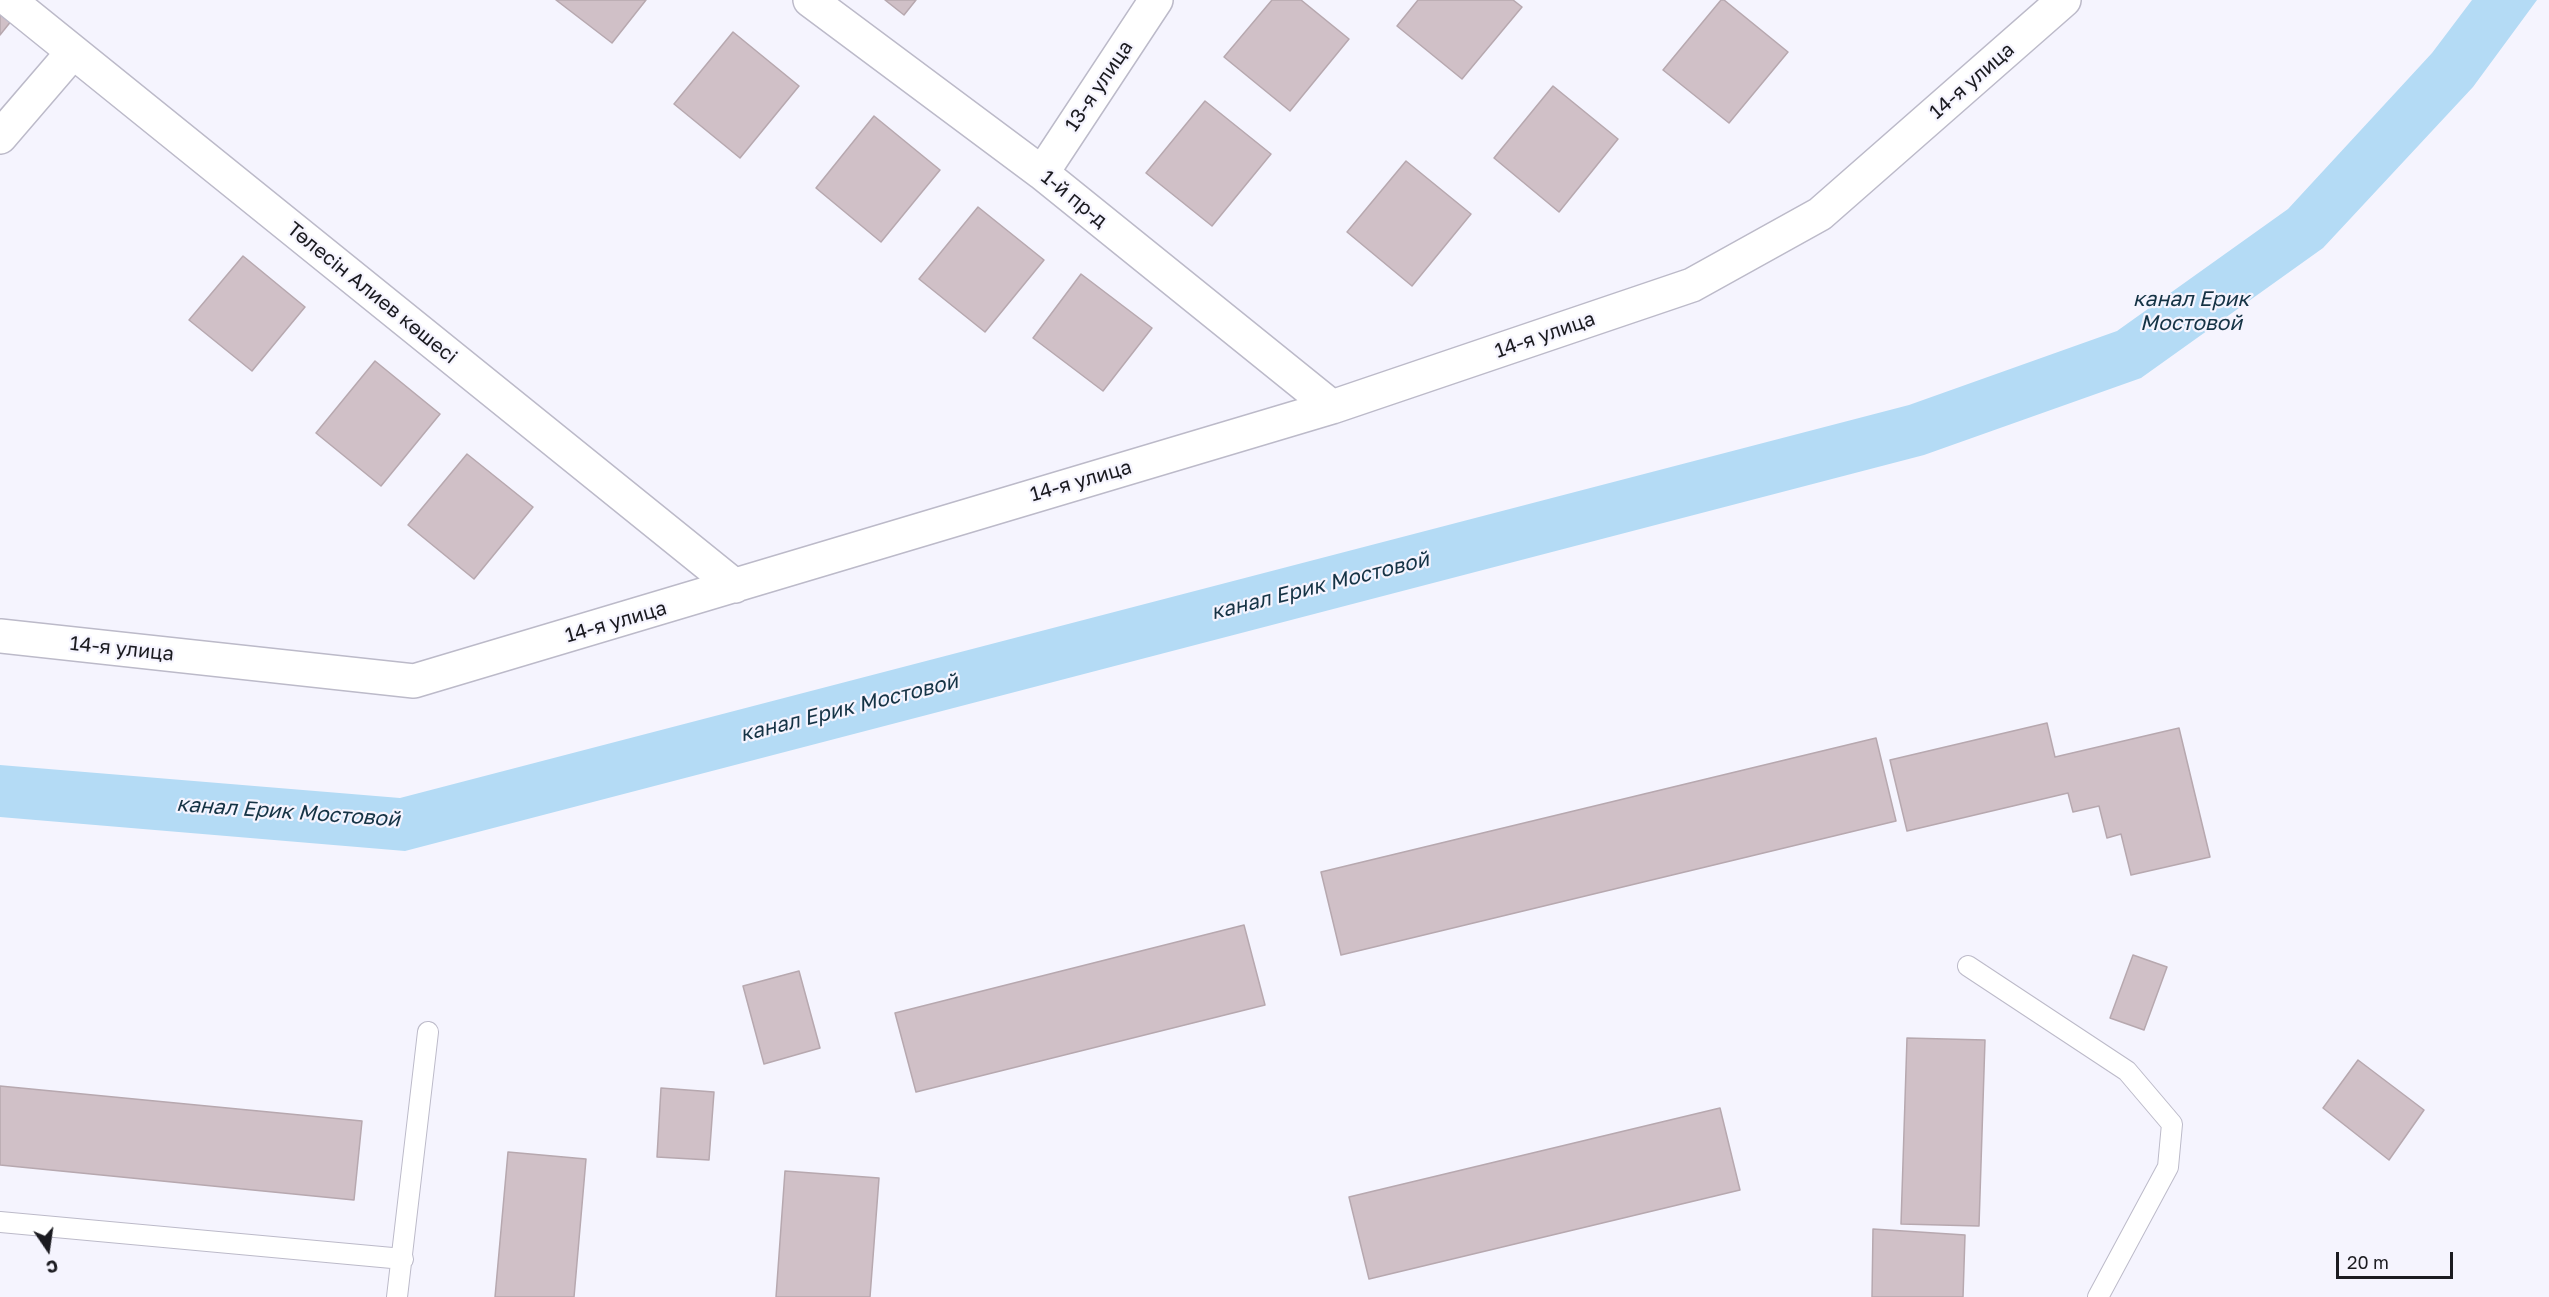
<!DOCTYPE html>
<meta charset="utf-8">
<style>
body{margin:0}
#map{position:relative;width:2549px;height:1297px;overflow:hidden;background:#f5f4fe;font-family:"Golos Text",sans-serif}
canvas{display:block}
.north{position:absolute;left:18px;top:1219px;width:60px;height:60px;-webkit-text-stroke:4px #f5f4fe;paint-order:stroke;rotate:167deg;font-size:16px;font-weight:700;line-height:24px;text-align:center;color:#1b1b20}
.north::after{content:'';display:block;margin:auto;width:21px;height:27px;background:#1b1b20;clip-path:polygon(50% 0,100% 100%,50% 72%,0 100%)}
.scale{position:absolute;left:2336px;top:1252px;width:117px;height:27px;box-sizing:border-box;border:3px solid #1b1b20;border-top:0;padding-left:8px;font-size:18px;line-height:21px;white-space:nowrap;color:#1b1b20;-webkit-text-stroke:4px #f5f4fe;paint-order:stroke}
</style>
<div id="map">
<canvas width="2549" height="1297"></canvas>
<div class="north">С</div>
<div class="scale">20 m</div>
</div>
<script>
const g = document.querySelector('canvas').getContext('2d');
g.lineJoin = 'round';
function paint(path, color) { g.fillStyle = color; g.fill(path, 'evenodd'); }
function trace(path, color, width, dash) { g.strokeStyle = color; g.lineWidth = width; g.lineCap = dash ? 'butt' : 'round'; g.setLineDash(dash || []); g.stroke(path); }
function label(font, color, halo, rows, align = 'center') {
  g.font = font + ' "Golos Text",sans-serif'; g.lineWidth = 4.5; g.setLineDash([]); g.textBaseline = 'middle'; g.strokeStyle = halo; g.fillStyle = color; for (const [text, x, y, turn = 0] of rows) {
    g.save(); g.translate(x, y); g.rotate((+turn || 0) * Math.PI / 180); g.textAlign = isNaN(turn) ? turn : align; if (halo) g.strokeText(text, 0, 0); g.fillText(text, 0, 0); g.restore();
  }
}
paint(new Path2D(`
 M2472 0H2537L2473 87 2323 248 2141 378 1924 455 405 851 0 817V765L400 798 1909 405 2117 331 2288 209 2432 53Z`), '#b4dbf5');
const building = new Path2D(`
 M0 0 20 10 0 35Z
 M556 0H646L612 43Z
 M885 0H916L904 15Z
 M1272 0H1301L1349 39 1290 111 1224 57Z
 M1418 0H1513L1522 7 1462 79 1397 26Z
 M1721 0H1724L1788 52 1729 123 1663 70Z
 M733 32 799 86 740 158 674 104Z
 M1553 86 1618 139 1559 212 1494 158Z
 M1205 101 1271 154 1212 226 1146 173Z
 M874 116 940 170 881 242 816 188Z
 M1406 161 1471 214 1412 286 1347 232Z
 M978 207 1044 260 985 332 919 279Z
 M243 256 305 307 252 371 189 320Z
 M1081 274 1152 328 1103 391 1033 338Z
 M375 361 440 414 381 486 316 433Z
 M467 454 533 507 474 579 408 525Z
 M2047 723 2055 757 2179 728 2210 857 2131 875 2121 834 2107 838 2099 806 2073 812 2068 793 1907 831 1890 760Z
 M1876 738 1896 821 1341 955 1321 872Z
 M1244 925 1265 1005 916 1092 895 1013Z
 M2133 955 2167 967 2144 1030 2110 1018Z
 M799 971 820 1048 764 1064 743 986Z
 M1907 1038 1985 1040 1979 1226 1901 1224Z
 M2358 1060 2424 1110 2389 1160 2323 1108Z
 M0 1086 362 1121 354 1200 0 1165Z
 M661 1088 714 1092 709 1160 657 1157Z
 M1720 1108 1740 1190 1369 1279 1349 1197Z
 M508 1152 586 1159 574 1297H495Z
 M785 1171 879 1178 870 1297H776Z
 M1873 1229 1965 1235 1963 1297H1872Z`);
paint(building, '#d0c0c7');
trace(building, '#b7a8af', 1.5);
const lane = new Path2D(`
 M1968 966 2127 1071 2172 1124 2168 1167 2098 1297
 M0 1222 403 1259
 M397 1297 428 1032`);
const street = new Path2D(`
 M9 0 735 586
 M810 0 1042 173 1332 407
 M0 137 73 52
 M1042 173 1156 0
 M0 636 414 681 1332 407 1692 285 1820 214 2064 0`);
trace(lane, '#bcbac9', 22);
trace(street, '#bcbac9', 36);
trace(lane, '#fff', 20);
trace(street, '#fff', 33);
label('20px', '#1b1b20', '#f5f4fe', [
 ["14-я улица",1972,81,-41],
 ["13-я улица",1099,86,-56],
 ["1-й пр-д",1074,199,39],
 ["Төлесін Алиев көшесі",372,293,39],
 ["14-я улица",1545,335,-19],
 ["14-я улица",1081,481,-16],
 ["14-я улица",616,622,-16],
 ["14-я улица",122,649,6]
]);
label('italic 21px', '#153345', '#f5f4fe', [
 ["канал Ерик",2191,299],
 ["Мостовой",2191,323],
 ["канал Ерик Мостовой",1320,586,-14],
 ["канал Ерик Мостовой",849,708,-14],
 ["канал Ерик Мостовой",288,812,4]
]);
</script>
